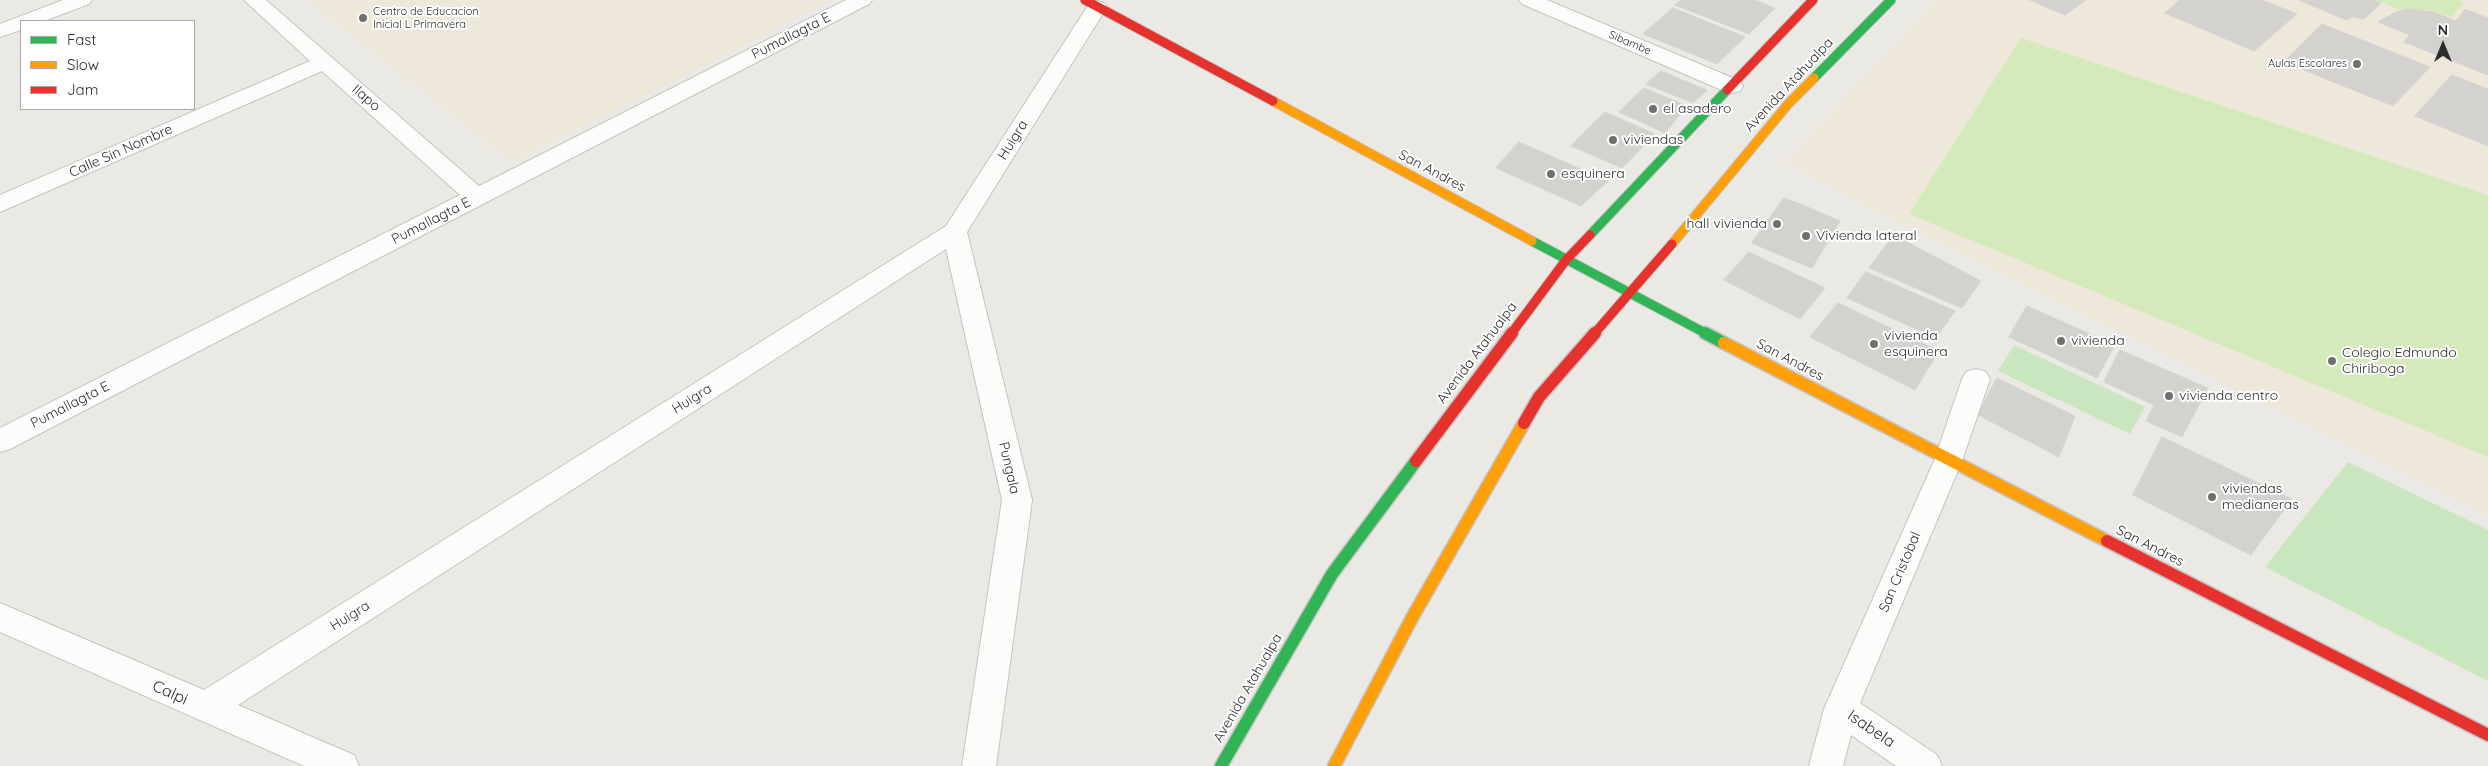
<!DOCTYPE html>
<style>
body{margin:0}
#map{position:relative;width:2488px;height:766px;overflow:hidden;background:#eae9e4;font-family:Quicksand,sans-serif}
canvas{display:block}
.legend{position:absolute;left:20px;top:20px;width:175px;height:90px;box-sizing:border-box;background:#fff;border:1px solid #ababab;margin:0;padding:6px 9px;list-style:none;font-size:15px;color:#2d2d2d}
.legend li{display:flex;align-items:center;gap:10px;height:25px}
.legend b{width:25px;border:1px solid #ababab}
.north{position:absolute;left:2418px;top:20px;width:50px;height:50px;-webkit-text-stroke:4px #fff;paint-order:stroke;rotate:0deg;font-size:14px;font-weight:700;line-height:20px;text-align:center;color:#2d2d2d}
.north::after{content:'';display:block;margin:auto;width:18px;height:22px;background:#2d2d2d;clip-path:polygon(50% 0,100% 100%,50% 72%,0 100%)}
</style>
<div id="map">
<canvas width="2488" height="766"></canvas>
<ul class="legend">
<li><b style="height:6px;background:#30b455"></b>Fast</li>
<li><b style="height:6px;background:#ff9f0a"></b>Slow</li>
<li><b style="height:6px;background:#e5322d"></b>Jam</li>
</ul>
<div class="north">N</div>
</div>
<script>
const g = document.querySelector('canvas').getContext('2d');
g.lineJoin = 'round';
function paint(path, color) { g.fillStyle = color; g.fill(path, 'evenodd'); }
function trace(path, color, width, dash) { g.strokeStyle = color; g.lineWidth = width; g.lineCap = dash ? 'butt' : 'round'; g.setLineDash(dash || []); g.stroke(path); }
function label(font, color, halo, rows, align = 'center') {
  g.font = font + ' Quicksand,sans-serif'; g.lineWidth = 4; g.setLineDash([]); g.textBaseline = 'middle'; g.strokeStyle = halo; g.fillStyle = color; for (const [text, x, y, turn = 0] of rows) {
    g.save(); g.translate(x, y); g.rotate((+turn || 0) * Math.PI / 180); g.textAlign = isNaN(turn) ? turn : align; if (halo) g.strokeText(text, 0, 0); g.fillText(text, 0, 0); g.restore();
  }
}
paint(new Path2D(`
 M307 0H833L512 162Z
 M1936 0H2488V515L1866 207 1786 162Z`), '#ede8d9');
paint(new Path2D(`
 M2014 345 2145 407 2130 434 1998 371Z
 M2348 462 2488 530V681L2265 567Z`), '#cae6be');
paint(new Path2D(`
 M2375 0H2458L2464 2 2452 17 2427 10H2401Z
 M2021 38 2488 195V457L1909 214Z`), '#d4eabb');
const building = new Path2D(`
 M1682 0H1755L1775 8 1749 34 1675 5Z
 M2030 0H2086L2065 15Z
 M2180 0H2262L2297 14 2254 51 2165 13Z
 M2299 0H2373L2381 3 2364 19 2352 17 2347 20Z
 M1673 8 1745 37 1717 64 1643 34Z
 M2407 9 2433 12 2456 21 2465 9 2488 18V75L2404 42 2410 35 2378 22 2394 13Z
 M2322 24 2430 67 2393 106 2284 62Z
 M1661 71 1707 90 1693 103 1646 84Z
 M2452 75 2488 89V146L2415 116Z
 M1644 88 1687 106 1665 133 1619 112Z
 M1605 112 1655 134 1622 168 1571 146Z
 M1519 142 1608 181 1581 206 1496 168Z
 M1784 198 1803 205 1770 251 1752 243Z
 M1803 205 1840 221 1812 268 1770 251Z
 M1894 235 1981 281 1962 308 1869 268Z
 M1749 252 1825 288 1800 319 1724 280Z
 M1866 272 1955 311 1936 338 1847 298Z
 M1838 303 1939 351 1915 390 1810 337Z
 M2027 306 2115 345 2097 378 2009 337Z
 M2120 350 2208 388 2182 437 2146 421 2154 405 2104 382Z
 M1997 378 2075 416 2059 457 1978 415Z
 M2162 437 2292 499 2251 555 2133 495Z`);
paint(building, '#d3d2cf');
trace(building, '#d5d4d0', 1);
const street = new Path2D(`
 M63 0H92L89 4 44 21H21V30L0 37V24Z
 M244 0H266L479 186 846 0H872L869 4 10 449 0 452V428L460 195 322 71 0 212V195L310 61Z
 M1519 0H1547L1740 81 1743 86 1740 91 1732 93 1724 91 1522 4Z
 M1097 1 1104 3 1107 7 967 232 1032 500 996 766H962L1002 500 946 249 238 705 354 755 359 766H304L0 632V603L204 690 946 226 1087 7 1090 3Z
 M1976 369 1986 372 1990 379 1962 461 1860 703 1937 755 1942 766H1896L1851 735 1843 766H1809L1824 709 1934 461 1962 379 1966 372Z`);
const fastFar1 = new Path2D(`
 M1814 78 1891 0
 M1590 235 1727 90
 M1532 241 1707 334`);
const fast = new Path2D(`
 M1705 333 1724 343
 M1221 766 1332 574 1416 461`);
const slowFar1 = new Path2D(`
 M1273 101 1532 241
 M1672 244 1789 103 1814 78`);
const slow = new Path2D(`
 M1724 343 2107 541
 M1334 766 1413 616 1524 423`);
const jamFar1 = new Path2D(`
 M1085 0 1273 101
 M1727 90 1813 0
 M1511 334 1566 260 1590 235
 M1594 334 1672 244`);
const jam = new Path2D(`
 M1524 423 1539 397 1595 333
 M1416 461 1512 333
 M2107 541 2488 735`);
trace(street, '#c4c4c4', 2);
trace(fastFar1, '#c4c4c4', 11);
trace(fast, '#c4c4c4', 15);
trace(slowFar1, '#c4c4c4', 11);
trace(slow, '#c4c4c4', 15);
trace(jamFar1, '#c4c4c4', 11);
trace(jam, '#c4c4c4', 15);
paint(street, '#fcfcfb');
trace(fastFar1, '#30b455', 9);
trace(fast, '#30b455', 12);
trace(slowFar1, '#ff9f0a', 9);
trace(slow, '#ff9f0a', 12);
trace(jamFar1, '#e5322d', 9);
trace(jam, '#e5322d', 12);
for (const [x, y, r, color] of [
 [363,18,5,"#6f6f6d"],
 [2357,64,5,"#6f6f6d"],
 [1653,109,5,"#6f6f6d"],
 [1613,140,5,"#6f6f6d"],
 [1551,174,5,"#6f6f6d"],
 [1777,224,5,"#6f6f6d"],
 [1806,236,5,"#6f6f6d"],
 [2061,341,5,"#6f6f6d"],
 [1874,344,5,"#6f6f6d"],
 [2332,361,5,"#6f6f6d"],
 [2169,396,5,"#6f6f6d"],
 [2212,497,5,"#6f6f6d"]
]) { const dot = new Path2D(); dot.arc(x, y, r, 0, 2 * Math.PI); g.fillStyle = color; g.fill(dot); trace(dot, '#fff', 2); }
label('11px', '#2d2d2d', '#fff', [
 ["Centro de Educacion",373,12],
 ["Inicial L Primavera",373,25],
 ["Aulas Escolares",2347,64,"right"]
], 'left');
label('11px', '#2d2d2d', '#fff', [
 ["Sibambe",1630,43,23]
]);
label('14px', '#2d2d2d', '#fff', [
 ["Pumallagta E",791,36,-27],
 ["Avenida Atahualpa",1789,85,-47],
 ["Ilapo",366,98,41],
 ["Huigra",1013,140,-58],
 ["Calle Sin Nombre",121,151,-24],
 ["San Andres",1432,171,28],
 ["Pumallagta E",431,221,-27],
 ["Avenida Atahualpa",1477,353,-53],
 ["San Andres",1790,360,28],
 ["Huigra",692,399,-32],
 ["Pumallagta E",70,405,-27],
 ["Pungala",1009,468,77],
 ["San Andres",2150,546,27],
 ["San Cristobal",1900,572,-67],
 ["Huigra",350,616,-32],
 ["Avenida Atahualpa",1248,688,-60]
]);
label('14px', '#2d2d2d', '#fff', [
 ["el asadero",1663,109],
 ["viviendas",1623,140],
 ["esquinera",1561,174],
 ["hall vivienda",1767,224,"right"],
 ["Vivienda lateral",1816,236],
 ["vivienda",1884,336],
 ["esquinera",1884,352],
 ["vivienda",2071,341],
 ["Colegio Edmundo",2342,353],
 ["Chiriboga",2342,369],
 ["vivienda centro",2179,396],
 ["viviendas",2222,489],
 ["medianeras",2222,505]
], 'left');
label('16px', '#2d2d2d', '#fff', [
 ["Calpi",170,693,24],
 ["Isabela",1871,729,34]
]);
</script>
